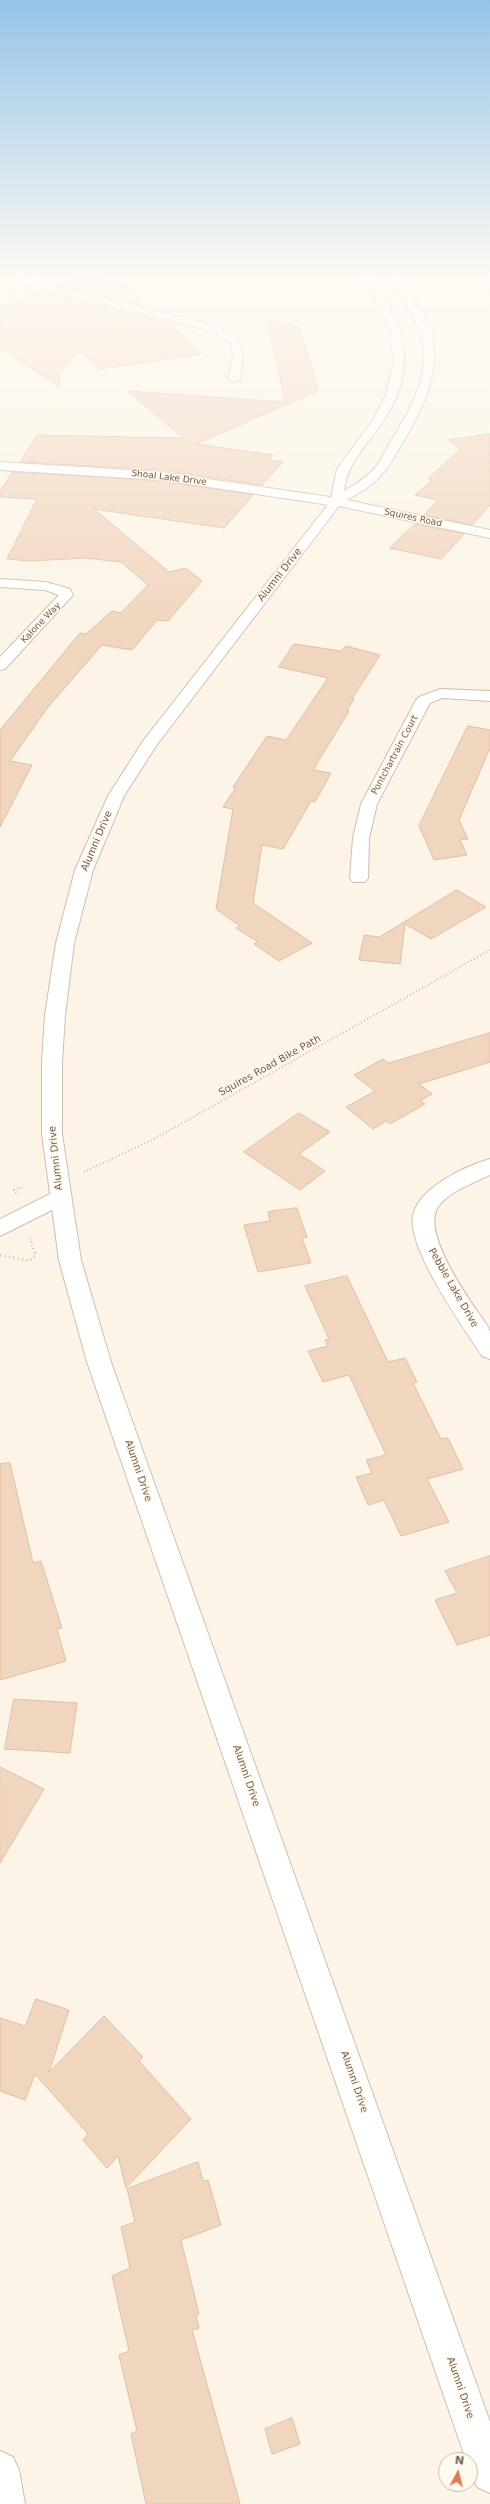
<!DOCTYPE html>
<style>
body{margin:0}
#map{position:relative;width:490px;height:2504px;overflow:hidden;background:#fcf5e7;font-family:"DejaVu Sans",sans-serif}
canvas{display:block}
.north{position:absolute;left:438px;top:2452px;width:40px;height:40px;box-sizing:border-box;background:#fff9ee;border:1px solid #c8bbad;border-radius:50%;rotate:7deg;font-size:11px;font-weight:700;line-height:16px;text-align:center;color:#765d4c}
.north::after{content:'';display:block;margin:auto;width:14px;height:18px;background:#e37a4f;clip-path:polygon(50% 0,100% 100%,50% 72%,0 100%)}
</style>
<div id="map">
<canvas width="490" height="2504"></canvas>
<div class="north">N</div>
</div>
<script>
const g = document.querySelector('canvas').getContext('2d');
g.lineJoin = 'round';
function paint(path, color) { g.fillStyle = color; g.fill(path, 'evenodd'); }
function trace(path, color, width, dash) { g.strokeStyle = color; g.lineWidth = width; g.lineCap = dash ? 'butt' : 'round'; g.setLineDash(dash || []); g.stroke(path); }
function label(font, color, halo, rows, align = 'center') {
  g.font = font + ' "DejaVu Sans",sans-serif'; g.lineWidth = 3; g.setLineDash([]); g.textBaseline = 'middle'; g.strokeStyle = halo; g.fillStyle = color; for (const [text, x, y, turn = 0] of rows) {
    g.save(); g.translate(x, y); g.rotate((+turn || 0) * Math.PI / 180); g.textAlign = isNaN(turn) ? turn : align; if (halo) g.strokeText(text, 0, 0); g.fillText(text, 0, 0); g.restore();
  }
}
const building = new Path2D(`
 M71 278H107L123 282 152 309 54 285Z
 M40 291 167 322 202 354 100 369 80 351 59 373 60 387 0 348V309Z
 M267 318 300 328 318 391 196 444 273 455 269 460 283 462 262 485 162 470 20 462 37 435 184 438 127 391 285 402Z
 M490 434V505L472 525 424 515 438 500 415 495 432 480 428 479 460 449 449 440Z
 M13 472 162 481 253 495 224 528 94 509 169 572 186 568 202 581 168 621 157 620 132 650 102 645 48 707 10 761 32 765 0 827V730L80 633 86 634 112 611 121 613 148 585 121 562 85 558 31 561 7 559 37 499 0 497V492Z
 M415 524 464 534 441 559 390 548Z
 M294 644 341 651 346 646 380 655 352 699H354L347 711H349L313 770 331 773 315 802 311 801 283 849 262 845 253 903 312 943 279 961 254 944 258 942 236 928 240 926 216 909 233 809 223 807 236 787H233L267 736 286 740 328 678 279 667Z
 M468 726 490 730V748L459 820 468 839 460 840 467 855 434 860 419 826Z
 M457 890 486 907 431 939 405 924 400 964 359 960 364 935 379 937Z
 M490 1033V1062L419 1084 432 1094 420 1101 425 1104 390 1124 386 1121 373 1129 346 1107 375 1091 354 1075 383 1059 388 1063Z
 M299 1113 330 1132 299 1154 325 1171 300 1190 244 1152Z
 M297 1208 307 1237 302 1238 311 1263 258 1272 244 1225 270 1221 268 1212Z
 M347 1276 388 1362 405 1358 417 1382 413 1383 441 1439 448 1438 463 1469 427 1479 449 1522 401 1536 384 1500 368 1505 356 1477 372 1473 366 1460 386 1455 349 1375 323 1382 308 1351 328 1346 325 1340 329 1339 305 1286Z
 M10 1463 33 1563 41 1561 62 1628 57 1629 66 1661 0 1680V1464Z
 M490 1556V1635L457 1645 435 1600 457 1593 445 1571Z
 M14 1699 77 1703 70 1753 5 1749Z
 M0 1767 44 1789 0 1863Z
 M36 1999 69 2010 49 2072 104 2016 143 2057 139 2061 191 2119 126 2188 118 2156 107 2168 83 2140 88 2134 35 2074 25 2100 0 2091V2018L25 2026Z
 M198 2162 203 2181 208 2180 221 2225 181 2240 199 2314 196 2315 199 2328 192 2330 240 2504H146L131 2434 137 2431 119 2355 129 2351 112 2276 130 2268 121 2227 135 2222 127 2189Z
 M292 2418 300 2444 272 2454 265 2429Z`);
paint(building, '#f1d6bf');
trace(building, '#e3bea0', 1);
const street = new Path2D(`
 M29 278H42L35 282 206 323C242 334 247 341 240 379L234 382 228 379 233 355 231 342 211 331 26 286 0 296V289Z
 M0 462 162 472 336 498 342 502 336 506 162 480 0 470Z
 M0 579 46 582 70 589 73 595 5 669 0 670V657L59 595 45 590 0 587Z
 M440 689 490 691V701L442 698 430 703 377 804 369 838 368 878 365 882H353L350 878 353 838 361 804 416 700 419 697Z
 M490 1159V1175C474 1183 449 1191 438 1207 422 1231 463 1290 477 1311 481 1317 488 1325 490 1332 490 1339 490 1351 490 1359L482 1356C464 1328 407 1249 413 1216 418 1188 465 1166 490 1159Z
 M60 1189 68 1192 71 1197 68 1202 0 1236V1219Z
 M0 2451 13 2457 19 2470 25 2504H0Z`);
const secondary = new Path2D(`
 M360 278H370C408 322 417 373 382 423 366 446 347 463 344 491 354 485 365 479 373 470 381 461 385 451 391 441 410 410 432 374 421 336 415 313 401 297 388 278H398C412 296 429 315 433 339 439 377 422 409 403 442 396 453 391 466 381 475 372 486 359 493 347 500L490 530V538L339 506 156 746 124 796 93 870 74 943 65 1015 62 1063V1134L81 1260 111 1362 490 2422V2493L477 2487 470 2470V2460H466L87 1362 59 1260 42 1134V1063L45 1015 56 943 75 870 108 796 143 741 330 502 337 469 373 420 385 397 394 361 389 326 373 294Z`);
trace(street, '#cebeae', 2);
trace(secondary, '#d1beab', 2);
trace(new Path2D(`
 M84 1172 156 1138 490 950
 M16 1193 14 1190 24 1187
 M30 1238 34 1251`), '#d6baa2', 2, [1, 2.5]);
trace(new Path2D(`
 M0 1255 29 1261 36 1255 34 1250`), '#d6baa2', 3, [1, 3.5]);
paint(street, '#fff');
paint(secondary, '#fff');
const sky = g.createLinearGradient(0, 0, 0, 629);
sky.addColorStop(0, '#96c4e7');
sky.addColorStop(0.44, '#fefaf4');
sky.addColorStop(1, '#fefaf400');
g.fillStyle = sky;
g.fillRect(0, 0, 490, 629);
label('9px', '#765d4c', '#fff9ee', [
 ["Shoal Lake Drive",169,478,7],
 ["Squires Road",413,518,12],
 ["Kalone Way",41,623,-46],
 ["Pontchartrain Court",395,755,-62]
]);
label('10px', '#765d4c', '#fff9ee', [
 ["Alumni Drive",280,575,-52],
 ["Alumni Drive",97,841,-67],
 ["Squires Road Bike Path",270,1066,-29],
 ["Alumni Drive",56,1158,-96],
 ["Pebble Lake Drive",453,1288,60],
 ["Alumni Drive",138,1471,71],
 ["Alumni Drive",246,1776,71],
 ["Alumni Drive",354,2082,71],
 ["Alumni Drive",460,2388,71]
]);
</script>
